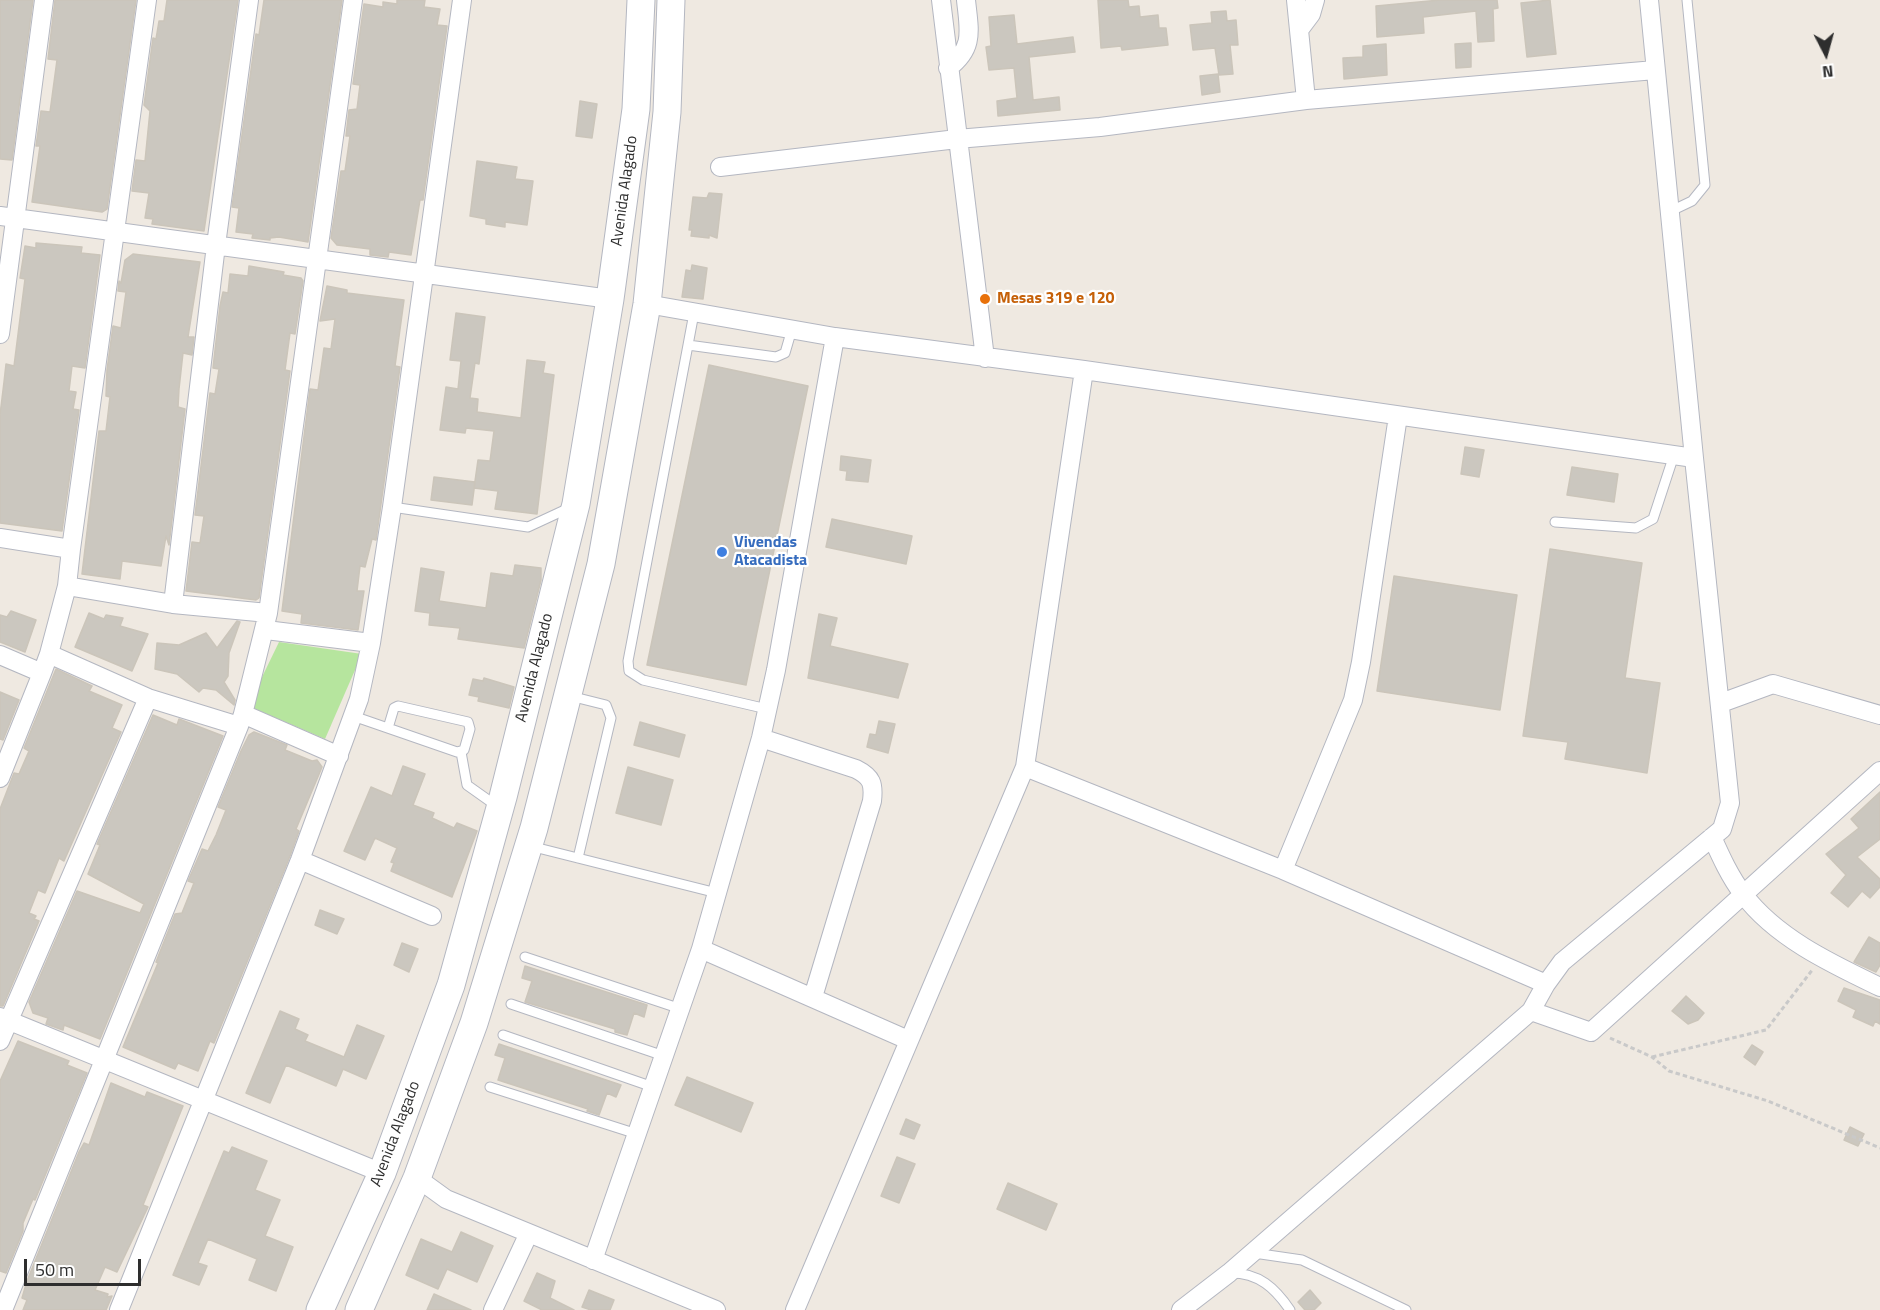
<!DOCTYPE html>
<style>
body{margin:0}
#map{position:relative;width:1880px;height:1310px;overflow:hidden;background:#efe9e1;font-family:"Titillium Web",sans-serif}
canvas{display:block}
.north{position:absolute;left:1796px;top:24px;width:60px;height:60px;-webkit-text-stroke:4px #fff;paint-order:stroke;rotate:174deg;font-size:16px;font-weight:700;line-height:24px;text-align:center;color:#2e2e2e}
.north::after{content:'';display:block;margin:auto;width:21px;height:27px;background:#2e2e2e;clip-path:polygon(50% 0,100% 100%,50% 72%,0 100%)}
.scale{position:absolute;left:24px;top:1259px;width:117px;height:27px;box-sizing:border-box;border:3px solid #2e2e2e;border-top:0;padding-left:8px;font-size:18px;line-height:21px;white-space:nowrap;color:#2e2e2e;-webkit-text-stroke:4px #fff;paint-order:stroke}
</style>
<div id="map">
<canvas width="1880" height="1310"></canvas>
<div class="north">N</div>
<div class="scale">50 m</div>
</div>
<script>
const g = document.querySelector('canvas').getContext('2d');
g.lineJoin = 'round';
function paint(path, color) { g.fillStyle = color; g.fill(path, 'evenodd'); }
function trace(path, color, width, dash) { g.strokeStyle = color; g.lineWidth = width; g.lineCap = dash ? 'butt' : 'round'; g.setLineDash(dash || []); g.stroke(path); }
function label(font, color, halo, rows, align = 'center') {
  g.font = font + ' "Titillium Web",sans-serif'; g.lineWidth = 4.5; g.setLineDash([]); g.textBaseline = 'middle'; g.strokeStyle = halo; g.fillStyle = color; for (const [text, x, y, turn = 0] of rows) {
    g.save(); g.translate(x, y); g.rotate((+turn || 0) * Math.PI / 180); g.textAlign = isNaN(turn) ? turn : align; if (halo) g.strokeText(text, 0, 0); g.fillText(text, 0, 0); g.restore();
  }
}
paint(new Path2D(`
 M279 642 362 654 325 739 248 706Z`), '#b6e59e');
const building = new Path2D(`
 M0 0H33L12 160 0 159Z
 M55 0H136L107 209 102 212 32 202 40 146H36L41 111 50 112 57 60 48 59Z
 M167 0H238L204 231 152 224 153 219 145 218 149 193 132 191 136 160 145 161 150 111 144 105 153 38 156 39 159 21H164Z
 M264 0H342L308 242 279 237 270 238V240L252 238 253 234 236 232 239 208 232 207 256 34 259 35Z
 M397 0H425L424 7 440 9 437 25 447 26 423 200H420L411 255 389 252 388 257 370 255V249L337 245 331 238 341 171H345L350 136H346L349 110 357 109 360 85 353 84 364 4 383 7V2L397 4Z
 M1098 0H1128L1129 7 1139 6 1140 17 1158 15 1159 28H1166L1168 45 1122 50 1121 46 1101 48Z
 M1440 0H1497L1498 8 1493 9 1494 41 1478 42 1476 11 1423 17 1424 33 1377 37 1376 6Z
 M1550 0 1556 54 1527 57 1521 3Z
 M1226 11 1227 21 1236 20 1238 45H1230L1233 74 1219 75 1215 48 1193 50 1190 25 1212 23 1211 12Z
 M1014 15 1017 44 1073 37 1075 52 1029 57 1033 100 1059 97 1060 110 998 116 997 101 1017 98 1014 68 989 70 986 47 991 46 989 17Z
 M1471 43V67L1456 68 1455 44Z
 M1386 44 1387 75 1344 79 1343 58 1363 57V46Z
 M1218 74 1220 92 1202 95 1200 76Z
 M580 101 597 104 592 138 576 136Z
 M477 161 517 167 515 179 533 181 527 225 505 222V227L486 224V219L470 216Z
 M709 193 722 194 717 238 709 235V238L691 236 692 230H689L693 197 707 198Z
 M36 243 82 247 81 253 100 255 85 368 72 366 69 391 76 392 73 409 79 410 62 531 0 523V415L4 382 6 364 14 366 25 279 20 278 25 246 36 248Z
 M133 254 200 262 188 337H194L192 355 183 353 179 389 178 407 185 409 169 545 166 536 161 566 122 561 120 579 82 574 99 431H106L110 397 106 396 107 370 113 326 121 328 126 292 118 291 119 281 121 283 125 260Z
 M692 265 707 268 703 299 682 297 686 270 691 271Z
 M249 266 284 272 283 275 301 278 303 281 295 334 290 333 285 370 290 371 259 598 256 600 186 591 192 542 200 543 204 516 195 515 210 393 215 394 219 369 213 368 220 306 223 292 228 293 230 274 248 276Z
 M327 286 347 290V293L404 300 395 366 400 367 376 540 372 539 365 567 360 566 357 591H364L358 630 301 623 302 614 282 611 310 389 318 390 324 348 331 349 335 319 320 321Z
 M456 313 485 317 479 364 475 363 470 398 478 399 477 412 521 418 527 360 545 362 543 373 554 375 537 514 495 509 498 491 474 488 478 460 490 461 494 431 466 428 465 433 440 430 446 387 458 389 461 361 450 360Z
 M709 365 808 386 746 685 647 665Z
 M1465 447 1484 450 1479 477 1461 474Z
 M841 456 871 460 868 482 846 480 847 471 840 470Z
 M1572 467 1618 474 1614 502 1567 495Z
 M434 477 475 482 472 505 431 500Z
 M832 519 912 536 906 564 826 547Z
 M1550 549 1642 563 1625 678 1660 683 1647 773 1565 759 1568 742 1523 736Z
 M515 565 541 568V580L524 648 458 639 460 628 429 625 430 613 415 611 421 568 444 572 439 601 486 608 491 573 513 576Z
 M1394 576 1517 595 1500 710 1377 691Z
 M11 611 36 620 25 652 0 642V615L7 617Z
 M89 613 104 619 106 615 123 618 120 626 148 634 132 671 75 647Z
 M819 614 837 618 830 646 908 664 898 698 808 678Z
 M237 621 240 622 229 653 228 676 224 682 235 700 234 705 216 690 203 688 199 692 177 674 155 669 157 643 179 645 206 633 217 648Z
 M56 669 92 686 89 691 122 705 112 728 121 732 64 861 59 858 45 893 38 890 29 913 36 916 34 919 39 921 3 1006H0V809L14 773 19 774 29 751 24 748Z
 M484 678 514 687 509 708 478 701 479 697 469 695 473 679 483 681Z
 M0 692 19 700 3 740 0 739Z
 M153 715 177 725 179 719 223 736 100 1039 64 1025 63 1030 46 1024 48 1018 33 1013 29 1002 77 891 140 913 144 904 88 874 100 845 97 844Z
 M879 721 895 724 888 753 867 747 870 734 876 735Z
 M640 722 685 735 679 757 634 745Z
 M254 732 287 745 285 750 312 761 317 760 322 767 296 829 299 831 290 856 214 1043 210 1041 198 1071 178 1063 175 1069 123 1047 158 963 156 962 175 914 182 913 194 883 188 881 202 849 208 851 216 835 226 810 218 807 241 751 249 735Z
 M403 766 425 774 413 805 434 813 432 818 454 828 457 823 477 831 452 897 391 871 394 863 391 862 397 848 375 838 365 860 344 851 371 787 392 796Z
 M628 767 673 780 661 825 616 813Z
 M1880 792V839L1857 857 1880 879V887L1870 898 1862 891 1848 907 1831 893 1846 875 1826 854 1859 828 1851 819Z
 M320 910 344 919 337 934 315 925Z
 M1869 937 1880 943V965L1876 972 1854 962Z
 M402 943 418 949 409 972 394 965Z
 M525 966 647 1005 644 1017 634 1013 627 1035 615 1032V1029L525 1002 532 981 522 978Z
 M1844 988 1880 1000V1024L1875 1021 1873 1026 1853 1017 1856 1010 1838 1001Z
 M1686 996 1704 1013 1698 1020 1688 1024 1672 1011Z
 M280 1011 299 1019 295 1029 308 1035 305 1041 344 1057 357 1025 384 1036 366 1079 343 1069 336 1086 286 1065 270 1103 246 1093Z
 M18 1041 69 1061 67 1065 87 1073 35 1200 33 1199 23 1223V1231L6 1273 0 1271V1081Z
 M499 1044 621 1085 616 1097 607 1093 599 1115 587 1111 588 1109 498 1080 505 1058 495 1055Z
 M1752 1045 1763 1052 1755 1065 1744 1057Z
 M687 1077 753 1103 741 1132 675 1105Z
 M111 1083 145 1097 147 1092 183 1106 143 1205 148 1207 117 1272 105 1267 95 1290 108 1294 107 1297 112 1296 106 1310H23L27 1300 22 1298 27 1281 79 1152 84 1143 89 1145Z
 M906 1119 920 1125 914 1139 900 1134Z
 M1850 1127 1864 1134 1858 1146 1844 1140Z
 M232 1147 267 1161 255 1190 280 1200 265 1236 293 1247 276 1291 249 1280 257 1259 208 1239 198 1263 207 1266 199 1285 173 1275 224 1151 229 1153Z
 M897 1157 915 1164 899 1203 881 1196Z
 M1008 1183 1057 1204 1046 1230 997 1209Z
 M461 1232 493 1246 477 1282 447 1269 438 1289 406 1275 421 1239 452 1252Z
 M537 1273 555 1281 550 1298 574 1310H542L524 1301Z
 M589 1290 614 1300 610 1310H591L582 1307Z
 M1310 1290 1321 1303 1314 1310H1305L1298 1302Z
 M434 1294 471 1310H427Z`);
paint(building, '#cbc7bf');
trace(building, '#cbc5ba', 1.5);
const lane = new Path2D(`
 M1671 211 1692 201 1705 185 1687 0
 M688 345 694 313
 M392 507 528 527 569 508
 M1555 522 1636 528 1653 519 1674 455
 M570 696 606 705 611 718 578 858
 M767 709 643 680 629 671 628 661 688 345 776 357 785 353 792 329
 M353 716 457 752 464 750 470 729 468 722 398 706 394 708 388 728
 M461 752 467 785 498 807
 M530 846 717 893
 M525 957 681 1009
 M511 1004 664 1056
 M503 1035 653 1087
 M490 1087 637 1134
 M1254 1253 1302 1260 1406 1310
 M1231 1273C1259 1273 1275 1288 1290 1310`);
const street = new Path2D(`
 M941 0 985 358
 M1296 0 1306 100
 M1649 0 1694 458
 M1299 30 1311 14 1315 0
 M948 68C975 48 969 30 966 0
 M720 167 957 139 1100 127 1306 100 1655 70
 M0 216 610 299
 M647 304 835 337 1084 370 1025 767 795 1310
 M0 334 44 0
 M0 538 71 549 67 586 49 654
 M71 549 147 0
 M67 586 173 604 268 613 243 714
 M173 604 216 245 249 0
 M268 613 353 0
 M266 630 371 643
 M0 655 42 673 49 654 148 698 239 726 243 714 339 756
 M1721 703 1773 684 1880 715
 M761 738 856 769C872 777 874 784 872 801L813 997
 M1025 767 1283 870 1546 984 1562 962 1722 829 1730 803 1694 458 1084 370
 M0 778 42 673
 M1712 837C1721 857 1730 877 1743 894 1776 938 1832 964 1880 987
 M300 860 432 916
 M1283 870 1353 700 1361 662 1398 416
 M701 949 908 1040
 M1531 1011 1591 1032 1880 771
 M0 1017 382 1173
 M0 1041 148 698
 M417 1178 446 1199 716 1310
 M593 1260 701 949 761 738 776 670 835 337
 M3 1310 239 726
 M119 1310 300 860 359 699 371 643 392 507 462 0
 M493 1310 528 1235
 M1181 1310 1229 1273 1531 1011 1546 984`);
const secondary = new Path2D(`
 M320 1310 382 1173 451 985 503 797 576 504 610 299 636 109 641 0
 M359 1310 417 1178 474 1023 534 828 601 564 647 304 667 112 671 0`);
trace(lane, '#b4b7c1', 11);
trace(street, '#b4b7c1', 20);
trace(secondary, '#b4b7c1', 29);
trace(new Path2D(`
 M1610 1038 1652 1057 1669 1071 1768 1101 1880 1148
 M1652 1057 1766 1030 1813 969`), '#c9c9c9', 3, [4.5, 3]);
trace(lane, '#fff', 9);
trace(street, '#fff', 18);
trace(secondary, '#fff', 27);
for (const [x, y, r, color] of [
 [985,299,6,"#e8710a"],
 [722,552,6,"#3f7fe0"]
]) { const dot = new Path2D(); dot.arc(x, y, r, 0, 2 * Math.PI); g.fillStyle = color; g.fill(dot); trace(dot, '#fff', 2); }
label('16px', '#2e2e2e', '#fff', [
 ["Avenida Alagado",625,191,-82],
 ["Avenida Alagado",535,668,-76],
 ["Avenida Alagado",396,1134,-69]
]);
label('bold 16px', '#c56008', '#fff', [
 ["Mesas 319 e 120",997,299]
], 'left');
label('bold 16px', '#366cbe', '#fff', [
 ["Vivendas",734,543],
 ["Atacadista",734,561]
], 'left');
</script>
